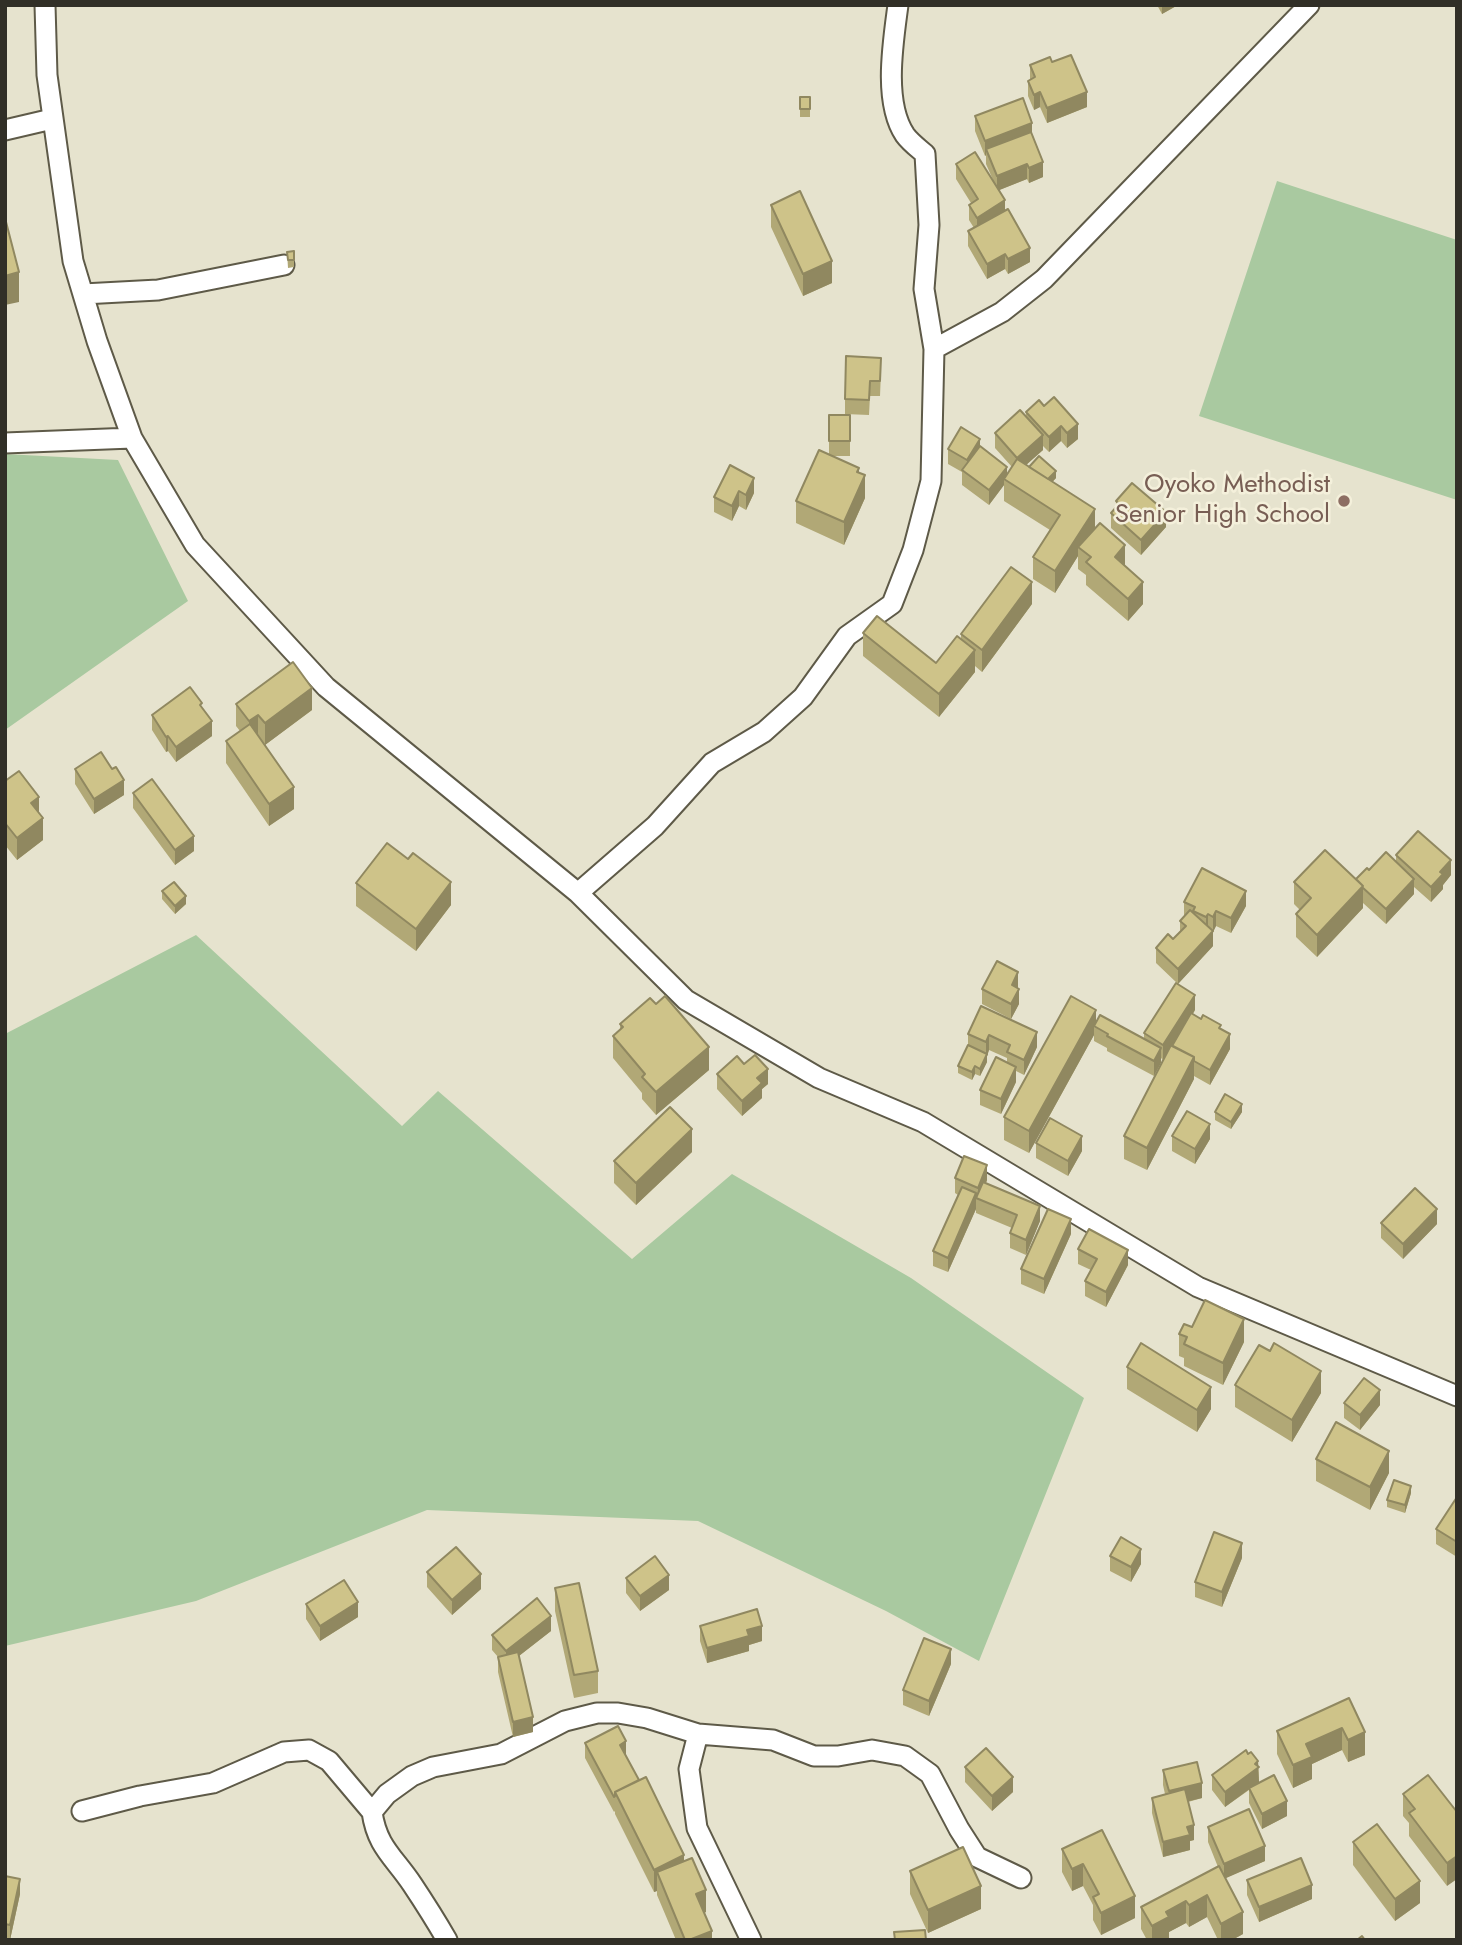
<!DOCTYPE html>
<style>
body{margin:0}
#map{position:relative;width:1462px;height:1945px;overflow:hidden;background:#e6e3ce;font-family:Jost,sans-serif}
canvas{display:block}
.frame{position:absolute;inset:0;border:7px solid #312f27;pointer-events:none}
</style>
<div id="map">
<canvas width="1462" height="1945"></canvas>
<div class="frame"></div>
</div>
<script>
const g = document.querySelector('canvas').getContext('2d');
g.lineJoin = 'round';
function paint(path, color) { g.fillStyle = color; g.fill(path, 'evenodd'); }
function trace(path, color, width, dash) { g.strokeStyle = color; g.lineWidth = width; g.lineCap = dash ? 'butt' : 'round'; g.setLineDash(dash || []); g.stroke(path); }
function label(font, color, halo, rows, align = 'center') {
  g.font = font + ' Jost,sans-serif'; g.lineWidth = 5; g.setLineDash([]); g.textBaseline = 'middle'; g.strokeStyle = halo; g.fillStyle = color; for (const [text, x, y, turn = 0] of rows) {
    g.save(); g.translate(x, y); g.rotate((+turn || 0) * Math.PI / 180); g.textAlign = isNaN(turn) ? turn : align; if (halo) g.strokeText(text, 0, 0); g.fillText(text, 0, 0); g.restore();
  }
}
paint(new Path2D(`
 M1277 181 1457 240V500L1199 416Z
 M5 454 118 460 188 601 5 730Z
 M196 935 402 1126 438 1091 632 1259 732 1174 911 1278 1084 1398 979 1661 886 1611 698 1521 427 1510 196 1601 5 1646V1034Z`), '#a9c9a0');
const street = new Path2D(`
 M45 5 47 75 73 261 97 341 132 438 195 545 326 687 578 893 686 1000 819 1078 923 1122 1198 1287 1457 1396
 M5 130 52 119
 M83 294 158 290 284 265
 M934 349 1002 312 1044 279 1309 5
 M5 443 132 438
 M578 893 655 826 712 763 764 732 803 697 847 636 892 604 913 550 931 481 934 349 924 289 929 225 925 154C918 148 910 142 905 135 883 102 893 43 898 5
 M698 1734 689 1769 697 1828 751 1940
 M82 1811 140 1796 213 1783 284 1752 309 1750 329 1761 372 1812
 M447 1940C436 1921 424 1902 412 1884 394 1857 377 1847 372 1812L387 1794 412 1776 433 1767 501 1754 565 1721 597 1713H618L647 1718 698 1734 773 1740 814 1756H838L872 1750 905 1756 930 1774 959 1829 977 1857 1021 1878`);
trace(street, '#5e5a48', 23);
trace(street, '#fff', 19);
paint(new Path2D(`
 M1157 5H1178L1162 14Z
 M1052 62 1087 107 1047 123 1040 107 1034 110 1028 96V81L1030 80V65Z
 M800 97H810V117H800Z
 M975 116 1032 135 1043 177 1029 183 1027 179 999 190 1005 210 1030 262 1008 274 1005 269 987 279 968 246V231L974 228 969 220V205L971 203 956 179V164L993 180 986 164V155L985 156 975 131Z
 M771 205 832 283 803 296 771 227Z
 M294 251V267L288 268 287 252Z
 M881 372 880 396H870L869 415 845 414V399Z
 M1039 400 1078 439 1067 448 1061 441 1049 452 1043 446V450L1026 465 1056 478 1052 482 1095 529 1125 566 1143 604 1128 621 1086 585V575L1078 569V556L1055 593 1033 579V557L1050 530 1004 501V485L989 505 962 485V472L948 464V449L980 447 1007 475 1012 467 995 448V433L1026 416V412Z
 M829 415H850V456H831L859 473 865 498 844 545 796 523V501L829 455Z
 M730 465 754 493 746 510 739 506 732 521 714 512V497Z
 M1116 501 1166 527 1141 555 1111 528V513L1116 508Z
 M1032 604 982 672 975 666V672L939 717 863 656V633L936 663 961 639V634Z
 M236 704 312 710 265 745 294 809 269 826 226 763V741L240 731 236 726Z
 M202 708 212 736 176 762 168 751 166 752 152 730V715Z
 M75 769H112L124 795 94 814 75 784Z
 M5 781 39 813 43 840 17 860 5 845Z
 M133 793 194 851 175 865 133 808Z
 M1396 855 1451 875 1443 885V889L1431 902 1414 887V894L1386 924 1363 903V908L1317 957 1296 937V914L1300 910 1294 904V882L1356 879 1396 861Z
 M356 883 451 905 416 951 356 906Z
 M162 891 186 904 175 914 162 899Z
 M1184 902 1246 906 1231 933 1216 926 1213 932V946L1178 984 1156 963V948L1173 939 1180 931V921L1184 917Z
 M1018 987 1019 1004 1011 1019 982 1004V989Z
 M656 1004 709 1070 656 1115 642 1099V1093L613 1058V1036L620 1030V1024Z
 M981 1006 1037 1047 1024 1075 1016 1071V1082L1001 1114 980 1105V1090L1007 1062V1058L989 1050 987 1056V1062L980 1076 975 1074 972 1080 958 1073V1066L968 1046V1034Z
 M1195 1010 1193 1014 1221 1030 1230 1049 1210 1085 1194 1076V1079L1147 1170 1124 1159V1136L1163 1060 1161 1058 1154 1076 1107 1051V1048L1094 1041V1035L1029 1153 1004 1140V1117L1096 1023 1144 1039V1033Z
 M744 1064 768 1084 762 1089V1098L742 1116 717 1089V1074Z
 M1215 1112H1242L1231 1129 1215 1120Z
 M1172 1136 1210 1139 1195 1164 1172 1151Z
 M1036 1143 1082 1151 1068 1176 1036 1158Z
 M692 1152 636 1205 614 1183V1161Z
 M955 1178 987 1180 986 1183 1040 1221 1026 1255 1010 1248V1233L1012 1228 976 1213V1209L948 1272 933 1266V1251L958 1195 955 1193Z
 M1381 1223 1437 1224 1403 1259 1381 1238Z
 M1071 1234 1044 1294 1021 1284V1269Z
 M1078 1249 1128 1265 1106 1307 1085 1296V1281L1091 1270 1078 1264Z
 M1192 1327 1244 1342 1223 1385 1184 1366V1358L1179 1356V1334Z
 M1270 1351 1321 1393 1292 1442 1235 1407V1385Z
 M1127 1367 1211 1409 1197 1432 1127 1389Z
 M1344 1403 1380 1405 1360 1430 1344 1418Z
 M1316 1459 1389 1473 1370 1510 1316 1481Z
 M1411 1493 1405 1513 1387 1507V1500Z
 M1457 1497V1557L1436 1544V1529Z
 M1110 1556 1141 1564 1131 1582 1110 1571Z
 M1242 1558 1222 1607 1195 1597V1582Z
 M427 1572 481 1589 452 1615 427 1587Z
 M626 1578 669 1590 640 1611 626 1593Z
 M555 1588 598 1671V1693L574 1698 555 1611Z
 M306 1604 358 1617 320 1641 306 1619Z
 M700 1626 762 1641 749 1645V1651L707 1663 700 1641Z
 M551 1631 519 1656 533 1732 513 1737 498 1672V1657L492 1650V1635Z
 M951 1664 929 1716 903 1705V1690Z
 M1349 1698 1365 1755 1348 1762 1342 1750 1312 1764V1779L1293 1788 1277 1754V1731Z
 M585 1743 626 1756 684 1861 706 1912 704 1913 712 1940H676L657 1895V1891L654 1892 615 1814V1811L614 1812 585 1758Z
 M1248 1754 1258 1761 1259 1782 1256 1784 1287 1816 1262 1829 1249 1803V1790L1225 1807 1212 1790V1775Z
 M965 1767 1013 1792 992 1811 965 1782Z
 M1163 1770 1202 1798 1188 1802 1194 1840 1190 1841V1850L1163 1857 1152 1813V1798L1165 1794 1163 1785Z
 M1403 1794 1457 1812 1447 1886 1409 1836V1823L1403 1816Z
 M1208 1827 1265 1861 1225 1878 1243 1934 1232 1940H1218L1207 1917 1189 1927 1186 1923 1169 1932 1168 1940H1147L1141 1929V1907L1218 1867 1208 1842Z
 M1353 1842 1420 1903 1395 1921 1353 1865Z
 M1062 1849 1135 1896V1918L1101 1935 1093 1920V1905L1083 1886 1072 1891 1062 1872Z
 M910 1871 981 1909 928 1933 910 1894Z
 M5 1876 20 1894 10 1940 5 1939Z
 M1247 1880 1312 1899 1259 1922 1247 1895Z`), '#b1a876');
paint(new Path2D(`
 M1162 5H1178L1162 14Z
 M1040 92V107L1034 110V95Z
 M1087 92V107L1047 123V108Z
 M1032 123V138L986 149V155L985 156V141Z
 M1043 162V177L1029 183V168Z
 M1027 164V179L997 191V176Z
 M1005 200V215L977 233V218Z
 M1030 248V262L1008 274V259Z
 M1005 254V269L987 279V264Z
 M832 261V283L803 296V274Z
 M19 272V302L5 305V276Z
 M1078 424V439L1067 448V433Z
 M1061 426V441L1049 452V437Z
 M1043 435V450L1017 473V458Z
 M980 439V454L967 475V460Z
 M1007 467V481L1004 479V485L989 505V490Z
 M859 468V489L865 475V498L844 545V522L857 472Z
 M1056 471V478L1044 491V483Z
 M754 478V493L746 510V495Z
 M739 491V506L732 521V506Z
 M1095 509V531L1078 547V556L1055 593V571Z
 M1166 512V527L1141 555V540Z
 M1125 545V568L1115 557Z
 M1032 582V604L982 672V650Z
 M1143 582V604L1128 621V599Z
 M975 650V672L939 717V694Z
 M312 688V710L265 745V723Z
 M258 715V737L249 743V721Z
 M212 721V736L176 762V747Z
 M168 736V751L166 752V737Z
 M124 780V795L94 814V799Z
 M294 787V809L269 826V804Z
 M39 797V819L31 803Z
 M43 818V840L17 860V838Z
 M194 836V851L175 865V850Z
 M1451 860V875L1443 885V889L1431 902V887L1440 872Z
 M1414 879V894L1386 924V909Z
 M451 882V905L416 951V929Z
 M1363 886V908L1317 957V935Z
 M1246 891V906L1231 933V918Z
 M186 896V904L175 914V906Z
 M1216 911V926L1213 932V917Z
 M1208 914V929L1206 932V917Z
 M1213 931V946L1178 984V969Z
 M1018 972V987L1012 1000V985Z
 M1019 989V1004L1011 1019V1004Z
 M1195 995V1010L1163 1060V1045Z
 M1096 1010V1027L1094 1026V1035L1029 1153V1131Z
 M1037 1032V1047L1024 1075V1060Z
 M1230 1034V1049L1210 1085V1070Z
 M989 1035V1050L987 1056V1062L980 1076V1069L986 1056V1042Z
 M709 1047V1070L656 1115V1092Z
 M1161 1048V1063L1154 1076V1061Z
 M1194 1057V1079L1147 1170V1148Z
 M975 1066V1074L972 1080V1072Z
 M1016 1067V1082L1001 1114V1099Z
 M768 1069V1084L762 1089V1098L742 1116V1101L757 1078Z
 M1242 1104V1112L1231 1129V1122Z
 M1210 1124V1139L1195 1164V1149Z
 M692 1129V1152L636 1205V1183Z
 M1082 1136V1151L1068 1176V1161Z
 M987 1165V1180L979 1200 978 1199V1188Z
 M976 1193V1209L948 1272V1258Z
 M1040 1206V1221L1026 1255V1240Z
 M1437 1209V1224L1403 1259V1244Z
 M1071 1219V1234L1044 1294V1279Z
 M1128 1250V1265L1106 1307V1292Z
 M1244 1319V1342L1223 1385V1363Z
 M1321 1371V1393L1292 1442V1420Z
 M1211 1387V1409L1197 1432V1410Z
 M1380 1390V1405L1360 1430V1415Z
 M1389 1451V1473L1370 1510V1487Z
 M1411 1486V1493L1405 1513V1505Z
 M1242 1543V1558L1222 1607V1592Z
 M1141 1549V1564L1131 1582V1567Z
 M481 1574V1589L452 1615V1600Z
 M669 1575V1590L640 1611V1596Z
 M358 1602V1617L320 1641V1626Z
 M551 1616V1631L506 1666V1651Z
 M762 1626V1641L749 1645V1651L707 1663V1648L747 1630Z
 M951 1649V1664L929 1716V1701Z
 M533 1717V1732L513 1737V1722Z
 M1342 1728V1750L1312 1764V1779L1293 1788V1765L1306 1744Z
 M1365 1732V1755L1348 1762V1740Z
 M626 1741V1756L620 1745Z
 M1258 1761 1259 1782 1225 1807V1792Z
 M1013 1777V1792L992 1811V1796Z
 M1202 1783V1798L1169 1806V1791Z
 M1287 1801V1816L1262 1829V1814Z
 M1194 1825V1840L1190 1841V1850L1163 1857V1842L1187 1827Z
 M1265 1846V1861L1224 1879V1864Z
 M684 1855V1877L657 1872V1891L654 1892V1870Z
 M1457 1856V1879L1447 1886V1863Z
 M1083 1864V1886L1072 1891V1869Z
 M20 1879V1894L10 1940V1925Z
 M1420 1881V1903L1395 1921V1899Z
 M1312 1885V1899L1259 1922V1907Z
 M981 1886V1909L928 1933V1910Z
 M706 1890V1912L696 1916V1894Z
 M1207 1895V1917L1189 1927V1905Z
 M1135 1896V1918L1101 1935V1913Z
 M1186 1901V1923L1169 1932V1940H1152V1926L1166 1912Z
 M1243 1912V1934L1232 1940H1221V1924Z
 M712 1931V1940H689Z`), '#908860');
const building = new Path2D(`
 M1071 55 1087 92 1047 108 1040 92 1034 95 1028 81 1035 77 1030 65 1050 57 1052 62Z
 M800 97H810V109H800Z
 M1023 98 1032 123 985 141 975 116Z
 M1031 132 1043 162 1029 168 1027 164 997 176 986 149Z
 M975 152 1005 200 977 218 969 205 978 199 956 164Z
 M800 191 832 261 803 274 771 205Z
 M1008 209 1030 248 1008 259 1005 254 987 264 968 231Z
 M5 218 19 272 5 276Z
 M294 251V260H288L287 252Z
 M846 356 881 358 880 381H870L869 400 845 399Z
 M1054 397 1078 424 1067 433 1061 426 1049 437 1026 412 1039 400 1044 406Z
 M1020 410 1043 435 1017 458 995 433Z
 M829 415H850V441H829Z
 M961 427 980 439 967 460 948 449Z
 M980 446 1007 467 989 490 962 470Z
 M819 450 859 468 857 472 865 475 844 522 796 501Z
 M1039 456 1056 471 1048 479 1029 467Z
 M1017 459 1095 509 1055 571 1033 557 1060 515 1004 479Z
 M730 465 754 478 746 495 739 491 732 506 714 497Z
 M1132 483 1166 512 1141 540 1111 513 1119 504 1116 501Z
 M1100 523 1125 545 1115 557 1143 582 1128 599 1086 562 1091 557 1078 547Z
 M1011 567 1032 582 982 650 961 634Z
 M877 616 936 663 957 636 975 650 939 694 863 633Z
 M293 662 312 688 265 723 258 715 249 721 236 704Z
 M190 687 202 703 200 705 212 721 176 747 168 736 166 737 152 715Z
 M250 724 294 787 269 804 226 741Z
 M101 752 112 769 116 767 124 780 94 799 75 769Z
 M19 771 39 797 31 803 43 818 17 838 5 823V781Z
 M152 779 194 836 175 850 133 793Z
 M1418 831 1451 860 1440 872 1443 874 1431 887 1396 855Z
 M387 843 408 859 413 853 451 882 416 929 356 883Z
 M1325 850 1363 886 1317 935 1296 914 1311 898 1294 882Z
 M1386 852 1414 879 1386 909 1362 887 1363 886 1356 879 1367 868 1369 870Z
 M1202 868 1246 891 1231 918 1216 911 1213 917 1208 914 1206 917 1193 911 1195 907 1184 902Z
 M174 882 186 896 175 906 162 891Z
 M1190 910 1213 931 1178 969 1156 948 1168 934 1173 939 1186 926 1180 921Z
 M997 961 1018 972 1012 985 1019 989 1011 1004 982 989Z
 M1176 983 1195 995 1163 1045 1144 1033Z
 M665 996 709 1047 656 1092 642 1077 645 1074 613 1036 623 1027 620 1024 650 998 656 1004Z
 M1071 996 1096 1010 1029 1131 1004 1117Z
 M981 1006 1037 1032 1024 1060 1007 1052 1010 1045 989 1035 986 1042 968 1034Z
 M1191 1013 1201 1019 1203 1015 1221 1025 1219 1028 1230 1034 1210 1070 1194 1061V1057L1172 1046Z
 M1100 1015 1161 1048 1154 1061 1107 1036 1108 1034 1094 1026Z
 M968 1045 987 1054 980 1069 975 1066 972 1072 958 1066Z
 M1171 1045 1194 1057 1147 1148 1124 1136Z
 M755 1055 768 1069 757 1078 762 1083 742 1101 717 1074 737 1056 744 1064Z
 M996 1057 1016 1067 1001 1099 980 1090Z
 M1225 1094 1242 1104 1231 1122 1215 1112Z
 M670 1107 692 1129 636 1183 614 1161Z
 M1187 1111 1210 1124 1195 1149 1172 1136Z
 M1050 1118 1082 1136 1068 1161 1036 1143Z
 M964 1156 987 1165 978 1188 955 1178Z
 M983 1182 1040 1206 1026 1240 1010 1233 1017 1215 976 1198Z
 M962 1187 976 1193 948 1258 933 1251Z
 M1415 1188 1437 1209 1403 1244 1381 1223Z
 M1048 1209 1071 1219 1044 1279 1021 1269Z
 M1089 1229 1128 1250 1106 1292 1085 1281 1097 1259 1078 1249Z
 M1205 1300 1244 1319 1223 1363 1184 1344 1187 1337 1179 1334 1184 1324 1192 1327Z
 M1141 1343 1211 1387 1197 1410 1127 1367Z
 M1274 1343 1321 1371 1292 1420 1235 1385 1259 1345 1270 1351Z
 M1364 1378 1380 1390 1360 1415 1344 1403Z
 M1336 1422 1389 1451 1370 1487 1316 1459Z
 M1394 1480 1411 1486 1405 1505 1387 1500Z
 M1457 1497V1542L1436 1529Z
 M1214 1532 1242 1543 1222 1592 1195 1582Z
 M1121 1537 1141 1549 1131 1567 1110 1556Z
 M456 1547 481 1574 452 1600 427 1572Z
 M655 1556 669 1575 640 1596 626 1578Z
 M344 1580 358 1602 320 1626 306 1604Z
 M579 1583 598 1671 574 1675 555 1588Z
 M537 1598 551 1616 506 1651 492 1635Z
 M757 1609 762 1626 747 1630 749 1636 707 1648 700 1626Z
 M924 1638 951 1649 929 1701 903 1690Z
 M518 1652 533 1717 513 1722 498 1657Z
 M1349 1698 1365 1732 1348 1740 1342 1728 1306 1744 1312 1757 1293 1765 1277 1731Z
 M618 1726 626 1741 620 1745 639 1780 615 1792V1796L614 1797 585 1743Z
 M986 1748 1013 1777 992 1796 965 1767Z
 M1246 1750 1248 1754 1251 1752 1258 1761 1255 1764 1259 1767 1225 1792 1212 1775Z
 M1197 1762 1202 1783 1169 1791 1163 1770Z
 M1274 1775 1287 1801 1262 1814 1249 1788Z
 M1428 1775 1457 1812V1856L1447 1863 1409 1813 1415 1809 1403 1794Z
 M646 1777 684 1855 654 1870 615 1792Z
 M1185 1789 1194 1825 1187 1827 1190 1835 1163 1842 1152 1798Z
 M1249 1809 1265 1846 1224 1864 1208 1827Z
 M1377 1824 1420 1881 1395 1899 1353 1842Z
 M1102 1830 1135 1896 1101 1913 1093 1897 1099 1894 1083 1864 1072 1869 1062 1849Z
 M963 1847 981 1886 928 1910 910 1871Z
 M692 1858 706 1890 696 1894 712 1931 689 1940H685L657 1872Z
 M1301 1858 1312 1885 1259 1907 1247 1880Z
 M1219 1866 1243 1912 1221 1924 1207 1895 1189 1905 1186 1901 1166 1912 1169 1917 1152 1926 1141 1907Z
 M5 1876 20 1879 10 1925 5 1924Z
 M925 1930 926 1940H895L894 1932Z
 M1362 1936 1365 1940H1357Z`);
paint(building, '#cec389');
trace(building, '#908860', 2);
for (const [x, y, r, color] of [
 [1344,501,7,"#8d6e63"]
]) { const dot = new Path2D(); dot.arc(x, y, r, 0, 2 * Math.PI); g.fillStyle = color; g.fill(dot); trace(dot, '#f4f0db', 2.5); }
label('26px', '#785e54', '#f4f0db', [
 ["Oyoko Methodist",1330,486],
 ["Senior High School",1330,516]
], 'right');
</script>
